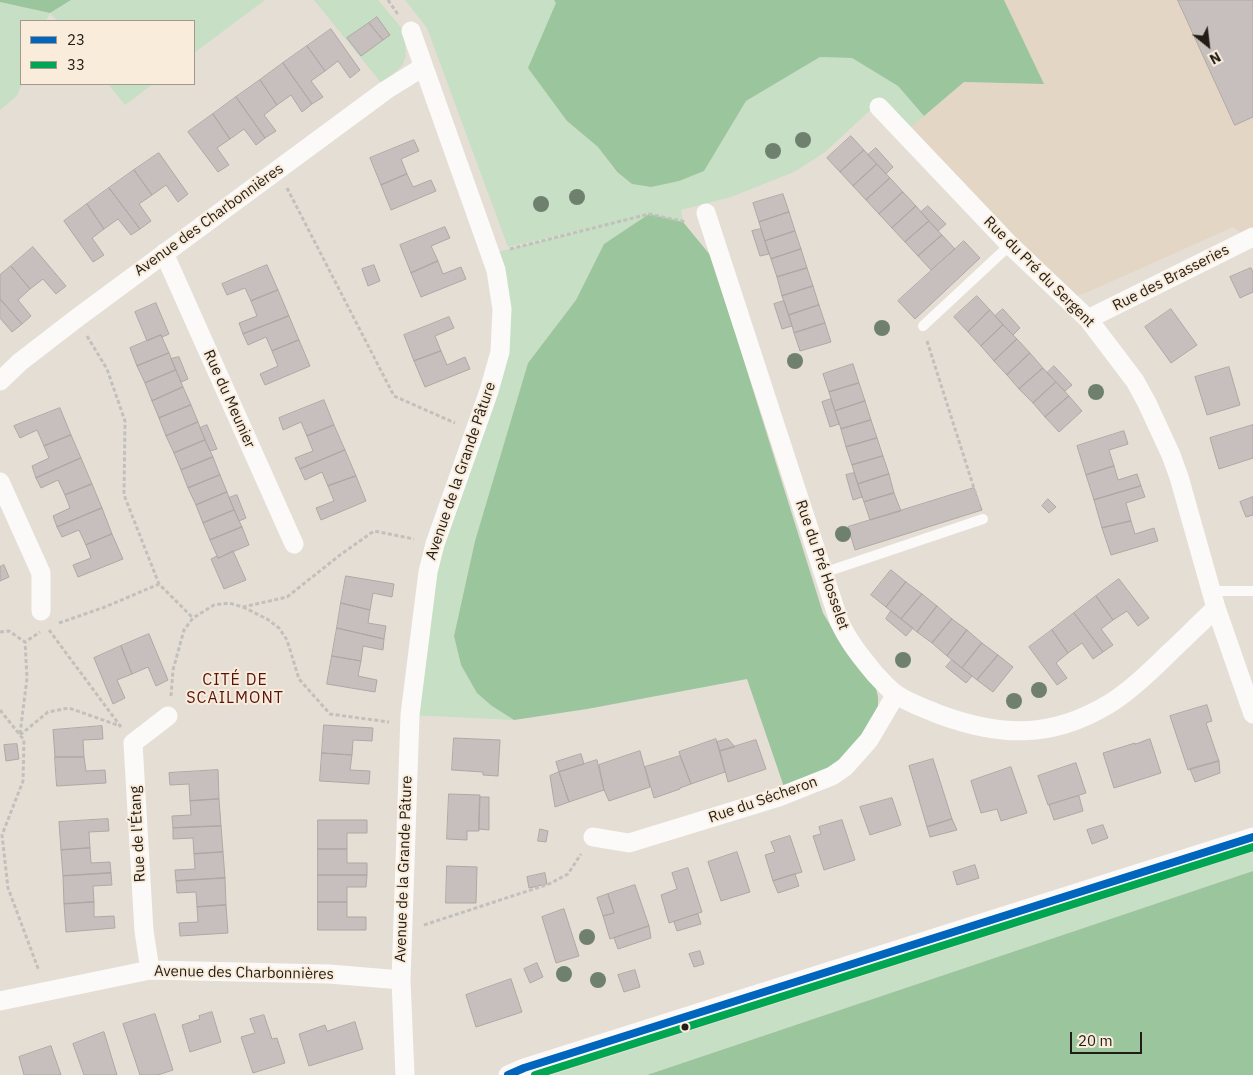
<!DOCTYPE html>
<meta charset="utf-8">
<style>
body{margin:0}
#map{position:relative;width:1253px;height:1075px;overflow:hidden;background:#e5ded5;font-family:"IBM Plex Sans",sans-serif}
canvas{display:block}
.legend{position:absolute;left:20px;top:20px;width:175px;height:65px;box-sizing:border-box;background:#faecdb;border:1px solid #a3998c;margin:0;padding:6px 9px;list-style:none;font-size:15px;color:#211c16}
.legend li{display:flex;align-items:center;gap:10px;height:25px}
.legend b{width:25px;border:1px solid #a3998c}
.north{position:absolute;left:1183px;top:20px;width:50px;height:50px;-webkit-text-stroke:4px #faecdb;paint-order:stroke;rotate:151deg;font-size:14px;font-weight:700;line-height:20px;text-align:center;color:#211c16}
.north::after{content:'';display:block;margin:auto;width:18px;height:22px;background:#211c16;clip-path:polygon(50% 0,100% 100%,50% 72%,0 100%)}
.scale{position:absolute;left:1070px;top:1032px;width:72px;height:22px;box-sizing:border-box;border:2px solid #211c16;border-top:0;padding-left:6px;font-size:15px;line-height:18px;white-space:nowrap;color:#211c16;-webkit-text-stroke:4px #faecdb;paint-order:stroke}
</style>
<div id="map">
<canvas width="1253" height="1075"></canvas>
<ul class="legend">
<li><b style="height:6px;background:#0065bd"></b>23</li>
<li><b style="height:6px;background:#00a651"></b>33</li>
</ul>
<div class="north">N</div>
<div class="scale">20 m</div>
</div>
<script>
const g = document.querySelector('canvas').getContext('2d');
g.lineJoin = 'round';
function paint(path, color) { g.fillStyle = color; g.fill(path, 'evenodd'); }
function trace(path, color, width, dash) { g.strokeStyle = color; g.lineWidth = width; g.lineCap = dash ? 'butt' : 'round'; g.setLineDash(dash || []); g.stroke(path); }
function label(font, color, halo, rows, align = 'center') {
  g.font = font + ' "IBM Plex Sans",sans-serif'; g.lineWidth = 4; g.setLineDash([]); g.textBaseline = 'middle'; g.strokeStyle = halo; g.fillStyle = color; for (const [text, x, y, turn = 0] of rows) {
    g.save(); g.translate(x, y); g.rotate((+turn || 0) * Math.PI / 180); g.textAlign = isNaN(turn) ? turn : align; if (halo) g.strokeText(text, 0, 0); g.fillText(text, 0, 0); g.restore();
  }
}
paint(new Path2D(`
 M1004 0H1253V241L1233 227 1088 292 1067 299 903 132 924 116 964 82 1043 84Z`), '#e3d6c5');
paint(new Path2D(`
 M71 0H265L194 53V21H57L50 13 46 21H21L22 84 17 96 0 110V2L50 13Z
 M314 0H378L404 31 406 56 402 66 382 84Z
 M405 0H554L556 2 567 121 598 147 616 172 632 184 651 187 704 171 746 101 820 57 852 58 898 86 924 116 908 130 877 104 824 153 794 172 731 197 681 210 683 222 649 214 604 244 576 300 528 363 475 541 454 636 461 665 492 706 514 720 410 715 423 606 500 352 490 254 608 224 508 247 427 28Z
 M108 84H153L125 105Z
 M1253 852V871L647 1075H552Z`), '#c7dfc4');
paint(new Path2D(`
 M0 0H71L50 13 0 2Z
 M554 0H1004L1044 84 964 82 924 116 898 86 852 58 820 57 746 101 704 171 679 181 651 187 632 184 617 172 598 147 567 121 528 68 556 3Z
 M649 214 683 222 711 256 823 613 844 648 876 688 878 697V708L849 756 822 775 784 787 747 679 587 709 514 720 492 706 477 693 461 665 454 636 475 541 528 363 576 300 604 244Z
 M1253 871V1075H647Z`), '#9bc59d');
const building = new Path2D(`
 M1178 0H1253V117L1235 125Z
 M377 17 390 35 383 40 369 23Z
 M369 23 383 40 361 56 347 38Z
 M331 29 360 70 350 78 338 61 325 71 307 46Z
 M307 46 325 71 311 81 323 97 312 104 283 63Z
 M283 63 312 104 302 112 291 95 277 105 260 80Z
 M260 80 277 105 264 115 276 131 265 138 236 97Z
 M236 97 265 138 256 145 244 129 230 139 213 114Z
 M213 114 230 139 217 148 229 165 218 172 188 132Z
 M851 136 864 150 840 172 827 158Z
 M414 140 419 151 401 159 407 174 381 185 370 158Z
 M876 148 893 167 886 174 868 155Z
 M864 150 877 164 853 186 840 172Z
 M159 153 188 194 178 202 166 185 152 195 134 170Z
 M877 164 890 178 866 200 853 186Z
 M134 170 152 195 139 204 151 221 140 229 109 188Z
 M407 174 413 187 431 180 436 191 391 210 381 185Z
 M890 178 903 192 879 214 866 200Z
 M109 188 140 229 131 235 118 219 104 229 87 204Z
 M903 192 916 206 892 228 879 214Z
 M783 194 789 212 759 222 753 203Z
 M87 204 104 229 92 238 104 255 93 262 64 221Z
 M916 206 929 221 905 242 892 228Z
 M928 206 946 224 938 231 921 212Z
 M789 212 795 231 765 241 759 222Z
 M929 221 942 235 918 256 905 242Z
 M445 227 450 238 431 246 438 261 411 273 400 245Z
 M761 229 769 254 760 256 752 231Z
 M795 231 801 249 771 259 765 241Z
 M942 235 955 249 931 270 918 256Z
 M964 241 980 258 915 319 898 301Z
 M33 247 66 286 56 294 43 279 30 289 11 266Z
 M801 249 807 268 777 277 771 259Z
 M438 261 443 274 461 267 466 279 421 297 411 273Z
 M267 265 278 290 251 301 245 288 227 295 222 284Z
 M374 265 380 281 368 286 362 269Z
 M11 266 30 289 18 300 31 316 22 324 0 299V275Z
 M807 268 813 286 782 296 777 277Z
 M1251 268 1253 272V292L1240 298 1230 277Z
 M813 286 819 305 789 315 782 296Z
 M278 290 289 316 243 334 239 323 257 316 251 301Z
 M977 296 990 310 968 332 954 317Z
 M0 299 22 324 12 332 0 318Z
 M784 301 792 326 782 329 774 304Z
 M156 303 169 334 162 337 161 335 147 341 135 312Z
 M819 305 825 323 794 333 789 315Z
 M1003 309 1020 328 1013 335 995 316Z
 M1171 309 1197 345 1171 363 1145 327Z
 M990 310 1003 325 981 346 968 332Z
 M289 316 299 340 272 351 266 337 248 345 243 334Z
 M449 317 454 328 435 336 441 351 414 361 404 335Z
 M825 323 831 342 800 351 794 333Z
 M1003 325 1017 339 994 361 981 346Z
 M161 335 169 353 137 366 130 348Z
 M1017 339 1030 353 1007 375 994 361Z
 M299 340 310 366 265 385 260 374 278 366 272 351Z
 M441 351 447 365 465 357 470 369 425 387 414 361Z
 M169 353 176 370 145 383 137 366Z
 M1030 353 1043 368 1019 389 1007 375Z
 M179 357 188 379 181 382 171 359Z
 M853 364 859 383 829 392 823 374Z
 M1054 366 1072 385 1065 391 1047 373Z
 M1229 367 1240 405 1207 415 1195 377Z
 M1043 368 1056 382 1033 403 1019 389Z
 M176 370 183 387 152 401 145 383Z
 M1056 382 1069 396 1045 417 1033 403Z
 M859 383 865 401 835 411 829 392Z
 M183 387 191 405 159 418 152 401Z
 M1069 396 1082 411 1059 432 1045 417Z
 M831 399 839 424 830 427 822 402Z
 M324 400 334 425 307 436 301 422 283 430 279 418Z
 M865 401 871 420 841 429 835 411Z
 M191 405 198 422 166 436 159 418Z
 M60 408 71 435 44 446 37 430 20 438 14 426Z
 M871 420 877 438 846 447 841 429Z
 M198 422 205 440 174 453 166 436Z
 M207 425 217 449 210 451 200 428Z
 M334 425 345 450 300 469 295 458 313 451 307 436Z
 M1253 425V458L1219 469 1210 438Z
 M1124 431 1128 444 1109 450 1114 466 1086 475 1077 446Z
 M71 435 81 458 36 478 32 466 49 458 44 446Z
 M877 438 883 456 852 465 846 447Z
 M205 440 213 457 181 470 174 453Z
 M345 450 356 476 328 486 322 472 305 480 300 469Z
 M883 456 889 474 858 484 852 465Z
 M213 457 220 475 188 488 181 470Z
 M81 458 92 484 65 495 58 480 41 488 36 478Z
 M1114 466 1118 480 1137 474 1141 486 1094 500 1086 475Z
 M854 473 862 497 853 500 846 475Z
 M889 474 894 493 864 502 858 484Z
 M220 475 227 492 196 505 188 488Z
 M356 476 366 501 321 520 316 508 334 501 328 486Z
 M92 484 102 508 57 527 53 516 70 508 65 495Z
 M1141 486 1145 497 1126 503 1131 521 1102 528 1094 500Z
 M974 488 982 510 855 550 848 527Z
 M227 492 234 510 203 523 196 505Z
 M894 493 901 511 870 520 864 502Z
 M237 495 246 518 239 521 229 498Z
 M1253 497V515L1246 517 1240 502Z
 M1048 499 1056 507 1049 513 1042 506Z
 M102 508 112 534 86 545 79 530 62 537 57 527Z
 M234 510 242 527 210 540 203 523Z
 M1131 521 1135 534 1154 528 1158 541 1111 555 1102 528Z
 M242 527 249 545 218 558 210 540Z
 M112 534 123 559 78 577 73 565 91 558 86 545Z
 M233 551 246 580 224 589 211 559 217 556 218 558Z
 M4 565 9 577 0 581V567Z
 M891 570 906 582 886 607 871 595Z
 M346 576 394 584 392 597 373 593 370 610 341 603Z
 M1119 579 1149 618 1138 626 1127 611 1113 620 1096 596Z
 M906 582 922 594 901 619 886 607Z
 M922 594 937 606 917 632 901 619Z
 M1096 596 1113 620 1101 629 1113 645 1103 652 1074 613Z
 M341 603 370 610 368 623 386 626 384 639 337 628Z
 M937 606 952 619 932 643 917 632Z
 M891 611 913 628 906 636 886 619Z
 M1074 613 1103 652 1093 659 1082 643 1068 653 1052 630Z
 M952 619 967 630 947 656 932 643Z
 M337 628 384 639 383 650 363 646 361 661 332 656Z
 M967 630 982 643 962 668 947 656Z
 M1052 630 1068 653 1056 663 1067 678 1057 685 1029 647Z
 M149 634 168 680 156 686 148 667 132 674 121 646Z
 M982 643 998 655 977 680 962 668Z
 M121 646 132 674 117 680 125 698 113 704 94 658Z
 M998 655 1013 667 993 692 977 680Z
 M332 656 361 661 358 676 377 680 375 692 327 684Z
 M952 660 972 676 966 683 946 667Z
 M1207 705 1212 721 1206 723 1219 761 1188 770 1170 716Z
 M324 725 373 728 372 741 353 740 352 755 322 753Z
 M102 726 103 739 83 740 84 757H55L53 730Z
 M454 738 500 740 498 776 483 775V772L452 770Z
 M716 739 725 772 691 784 679 752Z
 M728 739 735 747 720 751 717 742Z
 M1150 739 1161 773 1114 788 1103 753 1135 743V744Z
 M756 740 766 769 728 782 720 751Z
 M17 744 19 759 6 761 4 745Z
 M640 751 650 787 609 801 604 790 599 765Z
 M322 753 352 755 350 770 370 771 369 784 320 781Z
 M581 754 584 764 559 772 556 762Z
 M680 756 691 784 680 788V789L654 798 645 767Z
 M55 757H84L86 771 105 770 106 783 57 786Z
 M933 759 952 819 927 827 909 766Z
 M597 760 604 790 569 802 559 772Z
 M1219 761 1220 773 1195 782 1190 769Z
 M1076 763 1086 793 1048 805 1038 776Z
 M1011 767 1027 813 1001 821 997 809 981 813 971 781Z
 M218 770 219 799 190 801 189 784 170 785 169 773Z
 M559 772 569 802 555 807 550 776Z
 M449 794 480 795 479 831H467V840L447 839Z
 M1079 796 1083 811 1054 820 1049 805Z
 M480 797H489V830L479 829Z
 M892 798 901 825 870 835 860 807Z
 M219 799 221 826 173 828 172 816 191 815 190 801Z
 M108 819 109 831 89 832 90 848 61 850 59 822Z
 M952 819 957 830 930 837 927 827Z
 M318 820H367V833H347V849H318Z
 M842 820 855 860 824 870 813 836 821 834 819 827Z
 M1103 825 1108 838 1092 844 1087 830Z
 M221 826 223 852 194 854 193 838 173 839V828Z
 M540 829 548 831 546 842 538 841Z
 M790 836 802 872 773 881 765 855 775 852 771 842Z
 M90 848 91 863 110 862 111 873 63 876 61 850Z
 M318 849H347V863H367V875H318Z
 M223 852 225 878 176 881 175 870 195 869 194 854Z
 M737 852 750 892 721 901 708 862Z
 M975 865 979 878 957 885 953 872Z
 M447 866 477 867 476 903H446Z
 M688 868 702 912 669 923 661 895 677 889 672 873Z
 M111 873 112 885 93 886 94 902 64 904 63 876Z
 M545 873 547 884 529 888 527 877Z
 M795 874 799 886 778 893 773 881Z
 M318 875H367L366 887H347V902H318Z
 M225 878 226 905 197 907 196 892 177 893 176 881Z
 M635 885 649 926 610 939 603 916 614 913 608 894Z
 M608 894 614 913 603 916 597 898Z
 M94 902V917L114 916 115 928 66 932 64 904Z
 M318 902H347V917H366V930H318Z
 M226 905 228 933 180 936 179 923 198 922 197 907Z
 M564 909 579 956 556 963 542 917Z
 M698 914 701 924 677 931 674 922Z
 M649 926 651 938 618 949 614 938Z
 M700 951 704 964 694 967 689 954Z
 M537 963 543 977 530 983 524 969Z
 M635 970 640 987 624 992 618 975Z
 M511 979 522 1012 476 1027 466 995Z
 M212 1012 221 1042 190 1052 182 1025 200 1019 199 1016Z
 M155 1014 173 1070 158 1075H140L123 1024Z
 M264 1015 272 1039 277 1038 285 1063 253 1073 241 1037 255 1033 250 1019Z
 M355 1022 363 1049 309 1066 299 1034 325 1025 327 1031Z
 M104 1032 117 1075H84L73 1044Z
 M51 1046 61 1075H24L19 1057Z`);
paint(building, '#c7bfbd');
trace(building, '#aea7a4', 1);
trace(new Path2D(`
 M388 0 399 16
 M287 188 394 396 455 423
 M510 249 649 214 686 222
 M87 336 107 369 125 421 124 495 159 584 193 618
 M927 341 979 504
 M243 607 267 619 279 628 287 640 299 679 330 714 389 722
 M59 623 105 607 159 584
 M49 630 121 727
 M0 632 9 631 25 642 40 632
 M171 696 173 670 184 630 193 618 214 605 229 603 243 607 287 597 340 555 374 531 414 539
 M0 710 24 740 23 781 2 835 8 888 39 971
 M20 734 27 678 25 642
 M20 735 48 712 69 708 120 726
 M424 925 549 884 568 874 581 854`), '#c2c0bc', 3, [4, 2.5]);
trace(new Path2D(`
 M923 326 1010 245
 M823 573 983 519
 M1211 591H1253`), '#fbfaf9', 10);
trace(new Path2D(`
 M879 107 1010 245 1088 319 1135 381 1147 403 1171 455 1179 477 1216 608 1253 714
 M706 213 839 621C848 641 861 657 875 674 882 681 889 690 897 695 909 703 924 708 938 714 1000 737 1051 739 1109 704 1130 691 1149 673 1167 655 1183 640 1199 624 1216 608
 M164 253 294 544
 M1088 319 1253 237
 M0 381 20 362 77 318 386 90 423 67
 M0 482 41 573V611
 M593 837 629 843 779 797 832 776 845 767 869 740 896 694
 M150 970 144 931 133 743 168 716
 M0 1001 150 970 329 974 401 980
 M405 1075 401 980 410 715 428 572 435 544 489 391 500 352 502 309 496 270 411 31
 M508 1075 524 1068 1253 837`), '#fbfaf9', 19);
trace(new Path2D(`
 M508 1075 524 1068 1253 837`), '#0065bd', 8);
trace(new Path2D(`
 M535 1075 1253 847`), '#00a651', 8);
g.fillStyle = '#70806e';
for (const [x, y] of [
 [803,140],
 [773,151],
 [577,197],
 [541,204],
 [882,328],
 [795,361],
 [1096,392],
 [843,534],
 [903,660],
 [1039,690],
 [1014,701],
 [587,937],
 [564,974],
 [598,980]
]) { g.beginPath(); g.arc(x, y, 8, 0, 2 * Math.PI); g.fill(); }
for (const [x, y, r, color] of [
 [685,1027,4.5,"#211c16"]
]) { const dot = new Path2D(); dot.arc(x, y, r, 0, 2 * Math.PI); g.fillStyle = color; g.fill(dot); trace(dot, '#faecdb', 2); }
label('15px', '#211c16', '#faecdb', [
 ["Avenue des Charbonnières",209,220,-36],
 ["Rue du Pré du Sergent",1039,272,45],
 ["Rue des Brasseries",1171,278,-27],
 ["Rue du Meunier",229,399,66],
 ["Avenue de la Grande Pâture",461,471,-71],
 ["Rue du Pré Hosselet",822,565,71],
 ["Rue du Sécheron",763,800,-19],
 ["Rue de l'Étang",138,834,-93],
 ["Avenue de la Grande Pâture",404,869,-88],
 ["Avenue des Charbonnières",244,973,1]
]);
g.letterSpacing = '1px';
label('16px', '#58140d', '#faecdb', [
 ["CITÉ DE",235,680],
 ["SCAILMONT",235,698]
]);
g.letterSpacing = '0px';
</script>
